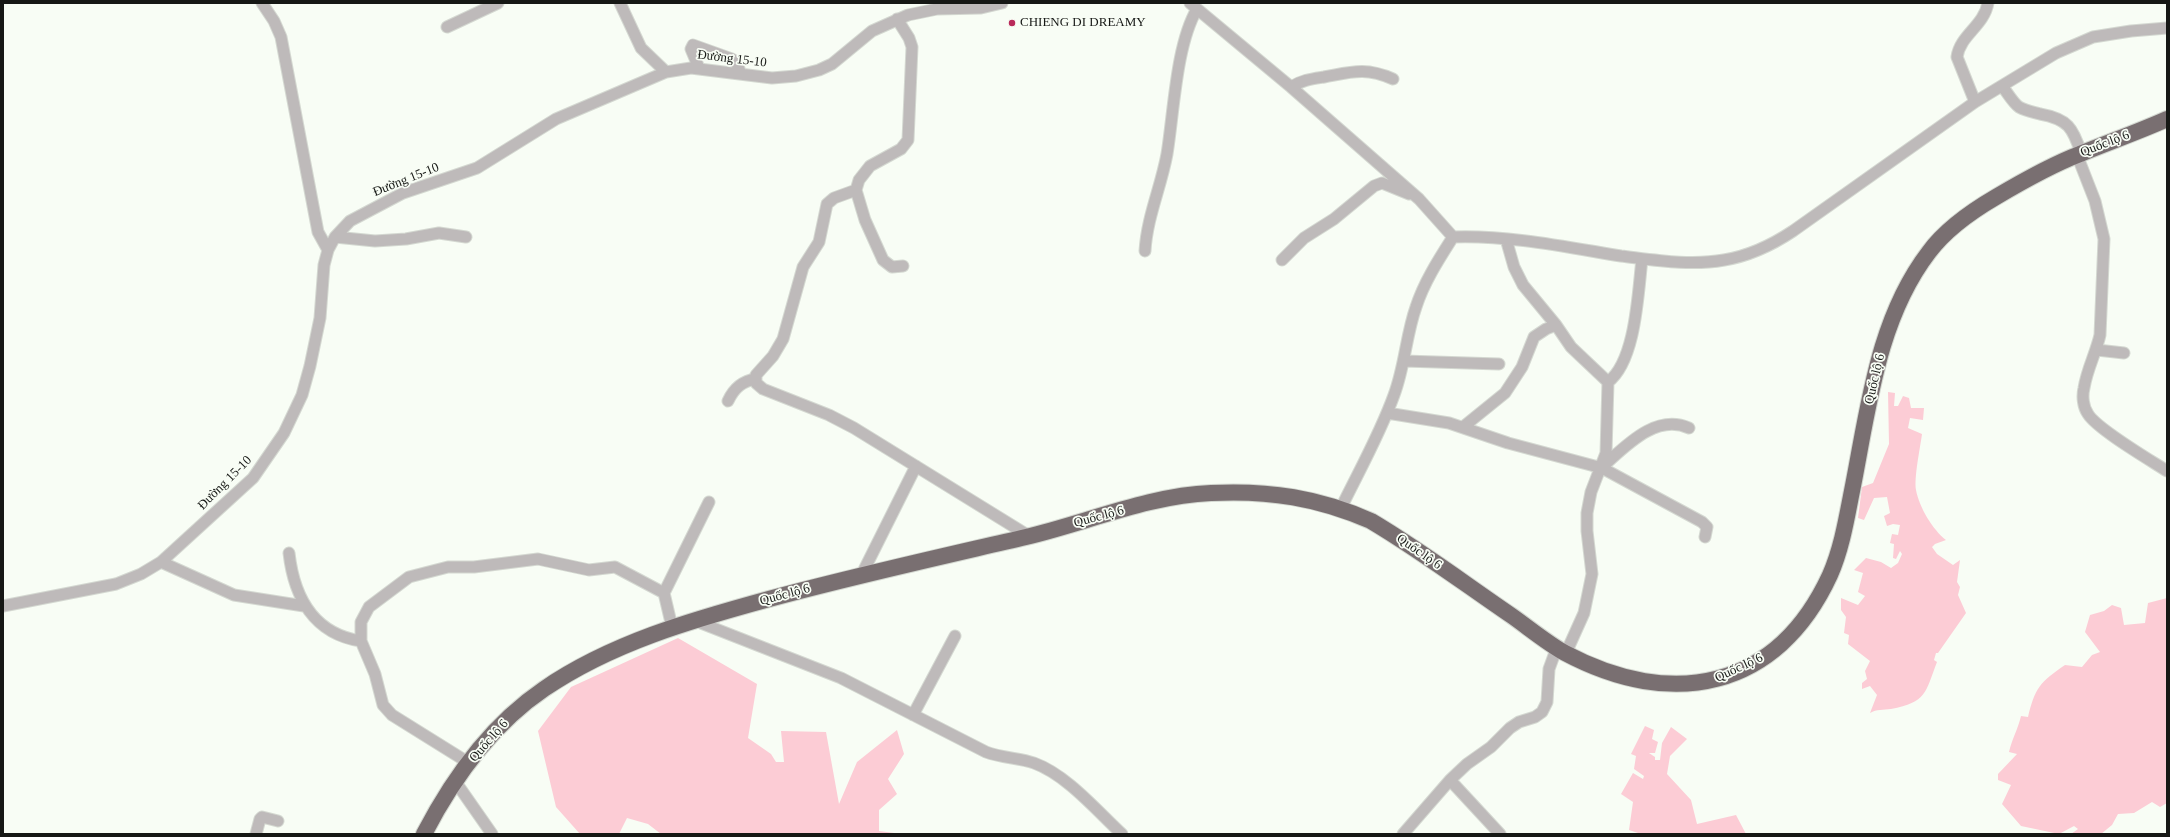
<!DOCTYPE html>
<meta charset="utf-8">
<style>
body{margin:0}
#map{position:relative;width:2170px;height:837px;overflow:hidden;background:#f8fdf5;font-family:"Times New Roman",serif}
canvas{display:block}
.frame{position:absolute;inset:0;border:4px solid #161815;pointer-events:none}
</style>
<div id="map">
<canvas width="2170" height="837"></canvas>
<div class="frame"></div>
</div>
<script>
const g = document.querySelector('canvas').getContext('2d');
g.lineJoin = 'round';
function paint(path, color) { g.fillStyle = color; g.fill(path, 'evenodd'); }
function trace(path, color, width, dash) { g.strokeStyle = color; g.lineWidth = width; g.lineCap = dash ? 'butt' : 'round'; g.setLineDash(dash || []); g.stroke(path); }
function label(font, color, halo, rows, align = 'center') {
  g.font = font + ' "Times New Roman",serif'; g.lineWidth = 3.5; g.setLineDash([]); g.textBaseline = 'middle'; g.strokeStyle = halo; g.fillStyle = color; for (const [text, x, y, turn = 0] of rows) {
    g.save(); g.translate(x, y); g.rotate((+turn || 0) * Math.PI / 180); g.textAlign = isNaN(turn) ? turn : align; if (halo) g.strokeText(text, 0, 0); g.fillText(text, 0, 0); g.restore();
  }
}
paint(new Path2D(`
 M1888 392 1895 393 1894 406H1898L1903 396 1909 398 1911 408H1924L1923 420 1910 418 1908 428 1922 434C1920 449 1914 477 1916 490 1919 507 1933 530 1946 540L1935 544 1932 547 1937 554 1953 565 1960 560 1957 582 1960 587 1958 595 1966 613 1938 653H1936L1934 660 1937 662C1925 693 1927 702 1891 709 1883 710 1877 709 1870 713L1877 695 1870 686 1862 689V683L1867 679 1865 671 1870 661 1848 644 1849 635 1844 633 1846 617 1841 610V598L1858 605 1865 596 1858 592 1863 573 1854 570 1866 558 1881 562 1891 568 1898 563 1902 554 1900 551 1896 559 1893 558 1894 544 1890 543 1892 534 1898 535 1900 525 1893 524 1887 526 1884 516 1890 513 1887 497 1874 498 1864 520 1858 518 1862 487 1873 483 1889 444Z
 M2167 598V803L2160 807 2152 802 2134 813 2118 814 2112 825 2101 834H2071L2078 829 2074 826 2059 834 2021 826 2002 804 2011 785 1998 780V774L2017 754 2009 752C2012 739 2018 729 2021 716L2028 717C2035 688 2040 682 2065 665L2082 667 2092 655 2100 652 2085 632 2090 615 2104 611 2112 605 2121 608 2124 625 2145 623 2148 603Z
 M678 638 757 684 748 738 771 754 776 762H784L781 731 826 732 839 804 857 762 897 730 904 754 888 779 897 794 879 810V831L902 834H661L648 824 627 818 619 834H580L556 807 538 731 571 687Z
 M1645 726 1654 730 1652 739 1658 742 1655 753H1649L1655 757V760H1660L1662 743 1671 727 1687 739 1670 756 1667 774 1691 800 1697 824 1736 815 1746 834H1641L1629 830 1633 802 1621 794 1633 773 1643 779 1644 776 1634 769 1636 756 1631 754Z`), '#fcccd5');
const minor = new Path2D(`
 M262 3 274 21 281 37 318 232 328 250
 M620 3 641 48 666 72
 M1190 3 1291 87 1419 199 1453 237
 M897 19 909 38 912 47 908 140 901 149 870 166 859 180 856 190 865 220 883 260 892 267 903 266
 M447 27 498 3
 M699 68 691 49 693 45 732 59 737 64 741 74
 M2002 86C2007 92 2013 103 2019 107 2026 111 2033 112 2040 114 2068 119 2073 128 2081 153
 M1291 87C1302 80 1311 79 1324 77 1352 72 1365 67 1393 79
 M1975 102 1957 57C1960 35 1984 26 1988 3
 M2077 155 2095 201 2104 239 2100 335C2096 353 2087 369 2084 388 2082 396 2083 407 2088 414 2097 429 2150 460 2167 471
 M856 190 834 198 827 204 819 242 803 267 783 339 773 356 756 375V383L763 389 829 415 854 428 1029 536
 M335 237 375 241 406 239 439 233 466 237
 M1506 239 1514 267 1523 285 1556 325 1571 347 1608 382
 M1145 251C1147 217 1161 187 1167 154 1174 111 1176 45 1197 9
 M1282 260 1304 238 1334 219 1374 186 1382 183 1409 194
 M2097 350 2124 353
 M1404 361 1499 364
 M728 401C734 388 742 381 756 379
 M1387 413 1449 423 1508 443 1602 468 1702 522 1707 527 1705 537
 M1463 427 1505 393 1522 367 1534 337 1546 329 1556 325
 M1602 467C1625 447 1655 413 1689 428
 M1341 508C1359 471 1380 434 1394 395 1405 366 1406 335 1416 307 1424 282 1439 259 1453 237 1509 235 1566 247 1621 256 1655 260 1690 266 1724 260 1749 256 1772 245 1793 231L1975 102 2056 53 2093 37 2131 31 2167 28
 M289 553C294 597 314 634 361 641
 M161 562 234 595 304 606
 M862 574 916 466
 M3 606 116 584 141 574 161 562 253 478 284 433 302 395 310 366 320 318 324 265 328 250 335 237 350 221 403 193 477 168 556 119 666 72 691 68 772 78 796 76 819 70 832 64 872 31 908 15 937 9 981 8 1002 3
 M693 620 841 678 986 752C1002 758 1020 758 1034 763 1067 775 1097 811 1122 834
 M672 627 664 593 709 502
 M1566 653 1584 613 1592 574 1587 531V513L1591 492 1606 453 1608 382C1636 361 1638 292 1642 259
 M913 715 955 636
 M469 763 392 715 383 705 375 674 361 641V622L369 607 409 577 448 567H474L538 559 589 570 615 567 664 593
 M1450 780 1500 834
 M455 781 492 834
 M256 834 260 819 262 817 278 821
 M1403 834 1450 780 1467 764 1491 747 1510 728 1519 722 1535 717 1542 712 1547 702 1549 669 1557 647`);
const highway = new Path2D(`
 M424 834C453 778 491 725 544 689 611 643 692 620 769 599 854 576 940 557 1026 537 1085 523 1151 495 1211 493 1269 490 1319 498 1371 521 1420 550 1465 584 1512 616 1529 628 1547 643 1565 653 1672 710 1777 690 1830 575 1841 550 1846 522 1851 496 1868 413 1876 321 1929 252 1946 229 1972 211 1996 197 2023 181 2051 165 2080 154 2109 142 2138 132 2167 119`);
trace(minor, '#d4d8d1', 13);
trace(highway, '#d4d8d1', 18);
trace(minor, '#bebaba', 11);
trace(highway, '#796f71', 16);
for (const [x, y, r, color] of [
 [1012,23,4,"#b92a5a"]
]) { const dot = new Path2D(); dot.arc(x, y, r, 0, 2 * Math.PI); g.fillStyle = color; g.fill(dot); trace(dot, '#f8fdf5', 1.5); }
label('13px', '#161815', '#f8fdf5', [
 ["CHIENG DI DREAMY",1020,23]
], 'left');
label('13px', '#161815', '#f8fdf5', [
 ["Đường 15-10",732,59,7],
 ["Quốc lộ 6",2105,144,-21],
 ["Đường 15-10",406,180,-22],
 ["Quốc lộ 6",1875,379,-77],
 ["Đường 15-10",225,483,-45],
 ["Quốc lộ 6",1099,517,-15],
 ["Quốc lộ 6",1419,552,35],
 ["Quốc lộ 6",785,595,-15],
 ["Quốc lộ 6",1739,668,-25],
 ["Quốc lộ 6",489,741,-49]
]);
</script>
